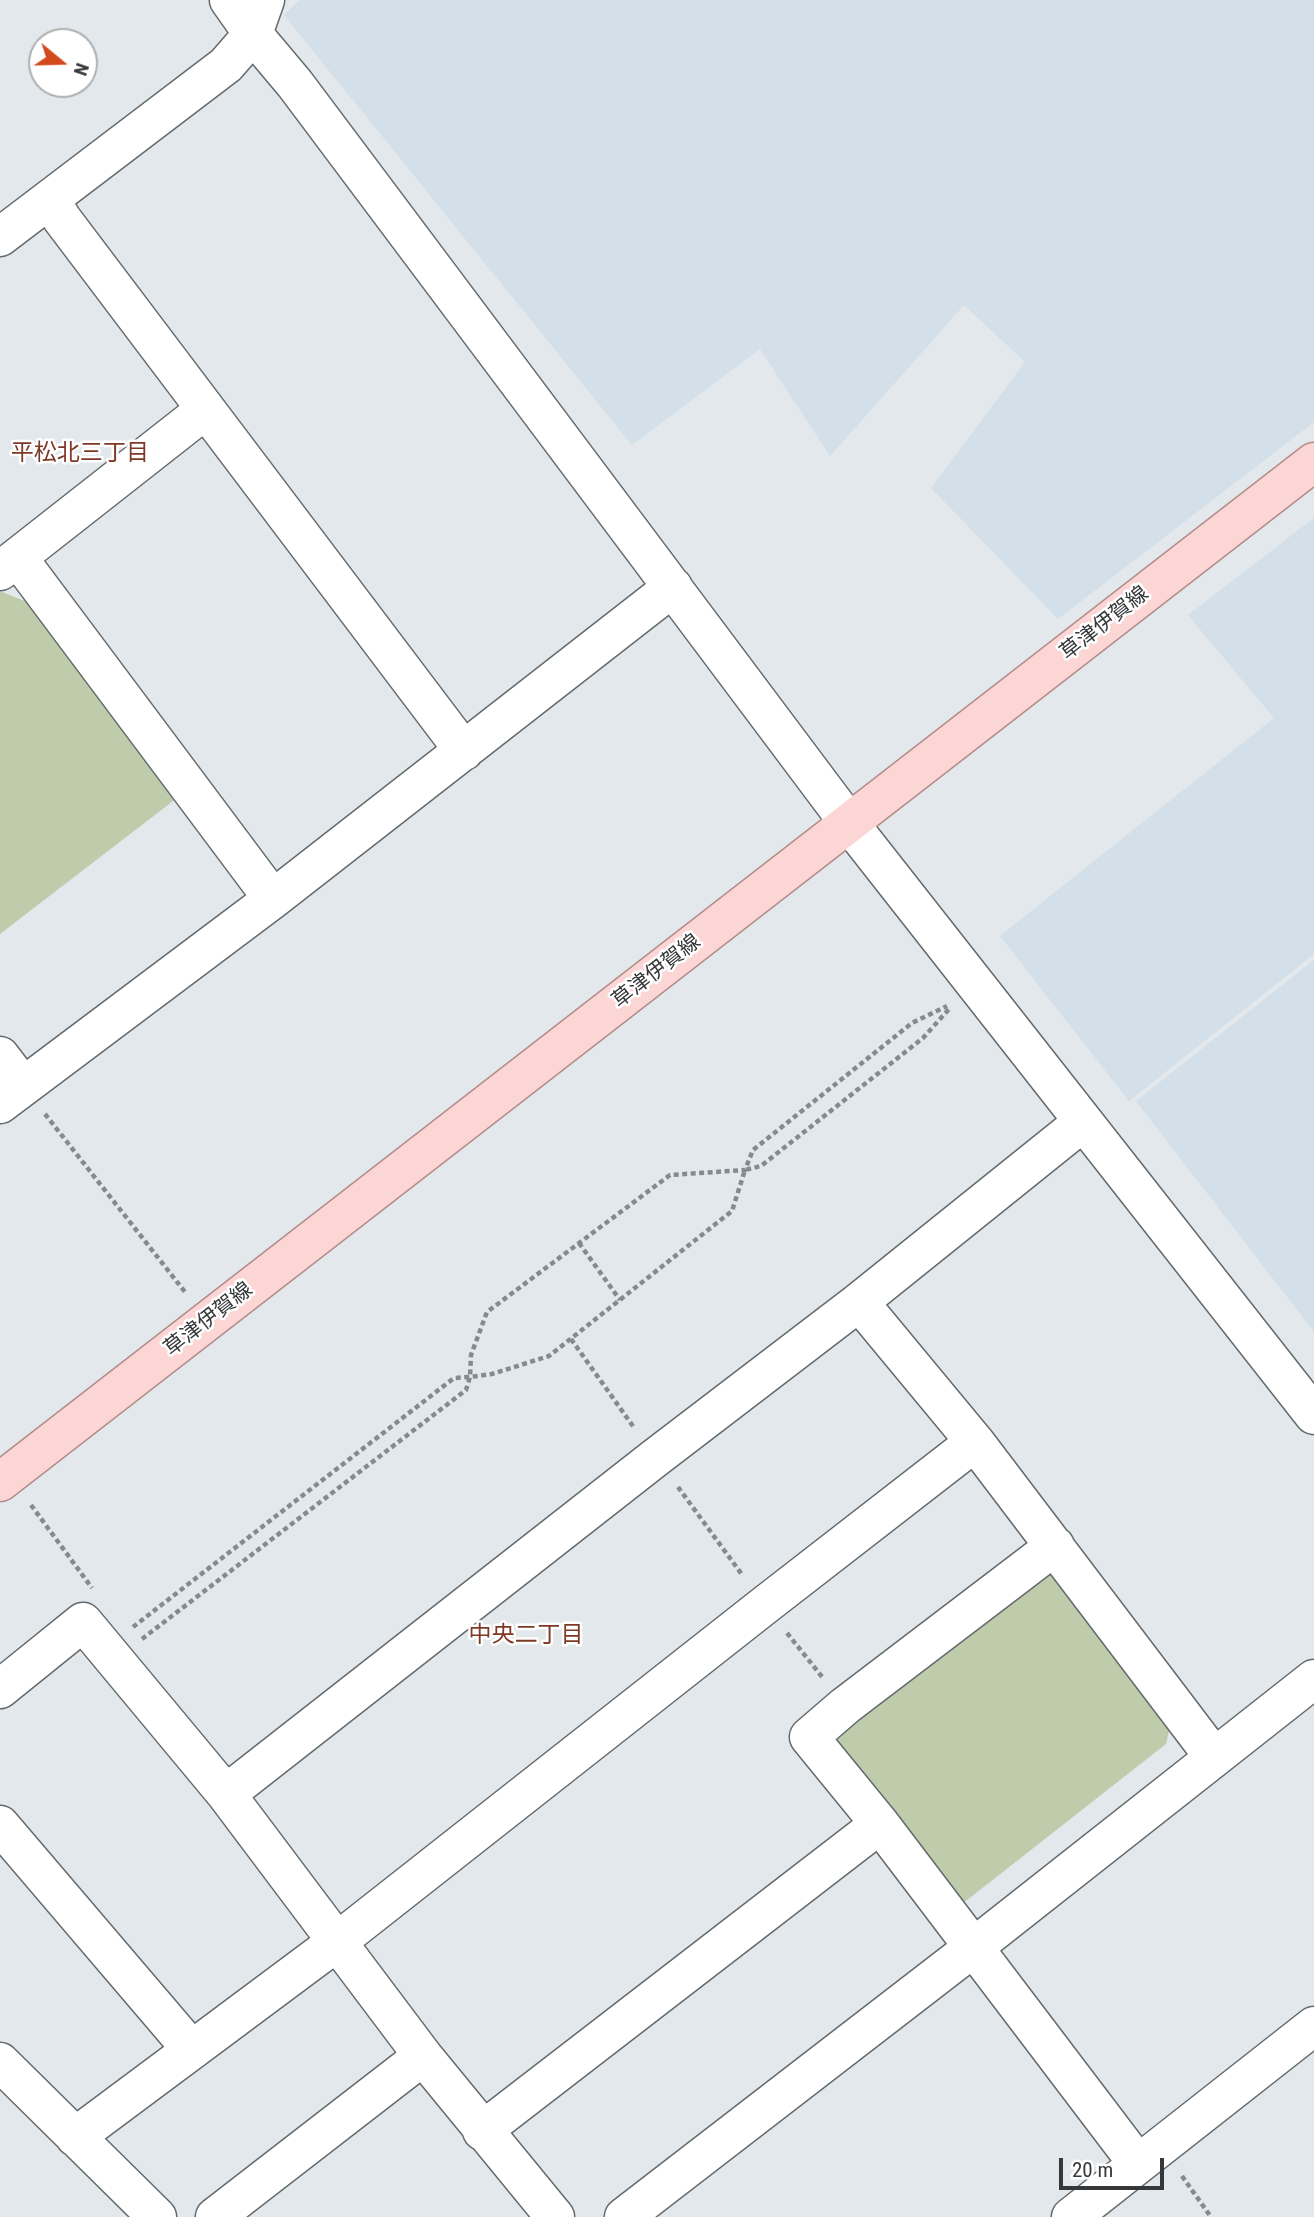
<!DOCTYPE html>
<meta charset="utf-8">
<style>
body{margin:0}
#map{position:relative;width:1314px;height:2217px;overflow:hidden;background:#e2e8ec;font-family:"Roboto Condensed",sans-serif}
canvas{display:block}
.north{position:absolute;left:28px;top:28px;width:70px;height:70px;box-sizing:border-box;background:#fff;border:2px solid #aeafb0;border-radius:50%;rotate:109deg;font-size:19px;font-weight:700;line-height:28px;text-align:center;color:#353739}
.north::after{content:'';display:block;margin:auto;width:24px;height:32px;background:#d24a1d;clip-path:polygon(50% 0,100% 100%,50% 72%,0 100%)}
.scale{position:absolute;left:1059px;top:2158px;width:105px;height:32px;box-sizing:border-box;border:4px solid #353739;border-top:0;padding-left:9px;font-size:21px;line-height:24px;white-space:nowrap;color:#353739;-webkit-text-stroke:5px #fff;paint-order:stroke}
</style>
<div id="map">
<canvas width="1314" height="2217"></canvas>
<div class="north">N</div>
<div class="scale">20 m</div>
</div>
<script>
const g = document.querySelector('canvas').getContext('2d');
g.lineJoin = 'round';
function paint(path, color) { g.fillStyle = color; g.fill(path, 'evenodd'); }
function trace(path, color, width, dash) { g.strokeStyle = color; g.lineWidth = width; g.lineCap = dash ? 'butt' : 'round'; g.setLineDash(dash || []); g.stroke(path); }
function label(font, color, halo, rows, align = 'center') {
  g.font = font + ' "Roboto Condensed","Noto Sans JP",sans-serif'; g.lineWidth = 5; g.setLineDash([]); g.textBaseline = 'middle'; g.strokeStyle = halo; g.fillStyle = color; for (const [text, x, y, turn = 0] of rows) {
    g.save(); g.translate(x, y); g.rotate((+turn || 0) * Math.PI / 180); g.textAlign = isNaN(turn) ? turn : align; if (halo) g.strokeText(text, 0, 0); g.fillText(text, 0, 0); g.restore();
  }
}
paint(new Path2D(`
 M300 0H1314V422L1058 619 931 488 1025 362 964 305 830 456 760 349 632 445 284 15Z
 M1314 518V954L1129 1101 1000 936 1274 718 1188 615Z
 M1314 960V1332L1136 1101Z`), '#d3dfe9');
paint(new Path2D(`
 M0 591 32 604 177 798 0 934Z
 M1047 1570 1170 1727 1166 1744 962 1904 828 1732Z`), '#bfccac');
const minor = new Path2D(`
 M229 0 253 34 295 84 849 823 1314 1415
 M50 200 62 219 464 751
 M0 237 226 65 253 34 265 0
 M18 558 273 899
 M0 571 205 410
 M0 1056 23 1086
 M0 1104 273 899 673 587
 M859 1302 975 1442 1214 1757
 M1055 1546 845 1706 809 1737 880 1824 1138 2164
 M0 1689 83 1622 226 1794 423 2056 555 2217
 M226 1794 655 1458 859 1302 1083 1122
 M0 1825 192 2050
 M0 2062 157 2217
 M482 2131 880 1824
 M75 2137 338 1941 765 1605 975 1442
 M215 2217 423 2056
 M624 2217 974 1947 1314 1679
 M1071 2217 1314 2026`);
const major = new Path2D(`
 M0 1482 1314 462`);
trace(minor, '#64696c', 41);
trace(major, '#b48d8b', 41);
trace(new Path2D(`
 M45 1114 185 1292
 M579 1243 620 1300
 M571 1339 635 1429
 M678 1487 743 1576
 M31 1505 92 1588
 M133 1627 454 1378 470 1377 471 1355 487 1312 670 1175 745 1170 753 1150 912 1023 947 1006
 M787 1633 823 1678
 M142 1639 466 1390 470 1377 492 1374 549 1356 732 1211 745 1170 761 1166 923 1038 950 1008
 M1182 2176 1211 2217`), '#868a8d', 4.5, [5, 3.5]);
trace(minor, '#fff', 38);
trace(major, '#fbd6d4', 38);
label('21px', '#353739', '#fff', [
 ["草津伊賀線",1105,624,-38],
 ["草津伊賀線",657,972,-38],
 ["草津伊賀線",209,1320,-38]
]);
label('23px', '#7d3925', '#fff', [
 ["平松北三丁目",80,454],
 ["中央二丁目",526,1636]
]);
</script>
